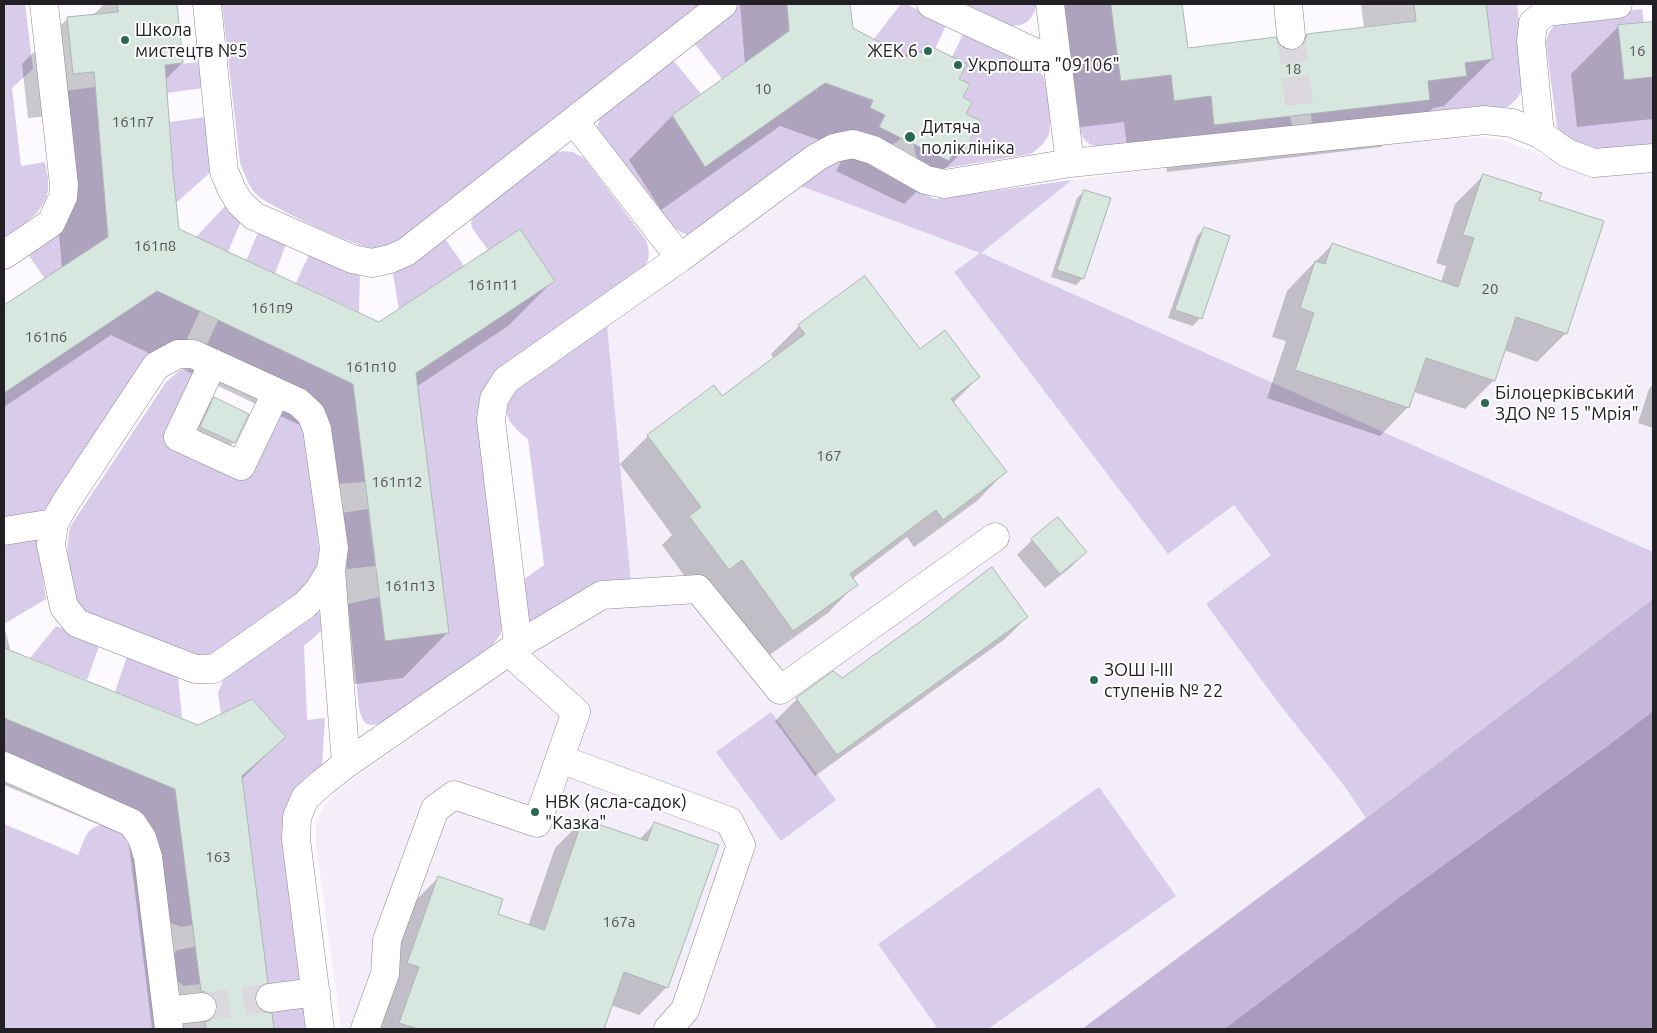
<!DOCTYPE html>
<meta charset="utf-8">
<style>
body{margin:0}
#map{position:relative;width:1657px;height:1033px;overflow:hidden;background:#fcfaff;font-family:Ubuntu,sans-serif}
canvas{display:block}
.frame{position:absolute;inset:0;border:5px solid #222025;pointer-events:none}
</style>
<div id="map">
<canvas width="1657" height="1033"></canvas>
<div class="frame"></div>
</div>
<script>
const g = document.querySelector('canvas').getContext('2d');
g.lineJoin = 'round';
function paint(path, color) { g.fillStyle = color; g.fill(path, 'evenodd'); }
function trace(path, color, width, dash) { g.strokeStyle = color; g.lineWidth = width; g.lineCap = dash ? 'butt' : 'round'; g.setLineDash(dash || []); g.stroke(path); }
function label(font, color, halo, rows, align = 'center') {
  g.font = font + ' Ubuntu,sans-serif'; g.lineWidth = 4; g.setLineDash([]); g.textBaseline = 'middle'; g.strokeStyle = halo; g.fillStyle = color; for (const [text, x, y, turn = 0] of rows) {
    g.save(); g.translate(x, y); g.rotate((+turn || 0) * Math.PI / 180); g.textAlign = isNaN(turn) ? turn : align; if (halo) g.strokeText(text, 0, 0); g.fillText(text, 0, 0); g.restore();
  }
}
paint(new Path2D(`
 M1480 137 1504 140 1584 173 1653 166V599L1366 818 1082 1029H341L316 843V821L326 803 344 786 526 656 602 609 633 606 607 325 798 185 980 253 1072 180 1355 144Z`), '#f3eef9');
paint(new Path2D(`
 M4 4H25L33 69 12 88 21 166 45 162C46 168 48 175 48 181 51 210 24 224 4 238Z
 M222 4H701L402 238C393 242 383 248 373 248 357 248 271 207 258 196 249 188 244 173 240 163Z
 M739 4H787L789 31 722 79 694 43Z
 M901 4H906L947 23 935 49 926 44 922 53 911 48 907 57 873 40Z
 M960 4H1037C1027 47 983 15 960 4Z
 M1064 4H1111L1121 81 1171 75 1174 101 1211 96 1215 125 1290 116 1293 130 1103 148C1092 146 1086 144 1081 134Z
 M1486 4H1517C1519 23 1528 72 1522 89 1520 96 1514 102 1508 107L1312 127 1311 114 1428 81 1467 75 1465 63 1493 59Z
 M1642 9 1644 23 1619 25 1624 80 1653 77V144L1589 149 1561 135 1557 127 1546 44C1547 32 1553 25 1563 18Z
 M964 32 1035 67C1038 70 1041 73 1043 76 1048 86 1052 123 1049 134 1046 142 1038 149 1031 154L934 170C919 163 915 161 914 144L949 161 956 147 966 151 980 121 966 114 972 102 963 97 970 85 959 79 966 64 952 57Z
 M673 60 701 94 672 116 705 166 825 83 873 101 870 108 885 115 879 127 901 138C889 153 868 140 853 135L691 236 682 233 670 224 597 128 600 118Z
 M202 62 203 88 167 93 165 65Z
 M95 87 108 237 45 279 27 253 60 227 64 91Z
 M206 117 212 171 176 203 173 172 170 122Z
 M563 151 573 152 584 158 646 240C650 253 651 260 641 271L503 367 479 429 501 623V634L486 654 390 719C371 727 364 730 359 708L348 604 379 597 385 641 449 633 416 373 555 281 520 229 488 250 472 228 471 221 476 214 551 154Z
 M851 157 867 162 935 199 1072 180 981 253 1653 552V599L1366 818 1345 787 1277 701 1206 604 1271 555 1234 505 1168 554 954 272 980 253 798 185 834 161Z
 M227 204 242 219 228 252 196 237Z
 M259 230 287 241 275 274 246 261Z
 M444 237 464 266 399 309 392 269Z
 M310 252 360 274 359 312 296 283Z
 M157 291 200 311 186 341 150 359 43 512 4 517V393Z
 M218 320 353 384 365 482 335 484 330 436 204 351Z
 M607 325 631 583 530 623 525 616 523 580 544 565 528 439C509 424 499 414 515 391Z
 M198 369 165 442 245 479 279 407 297 415 307 437 320 559 314 576 305 591 222 652 195 656 85 615C82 611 77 607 75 602 66 585 66 546 70 527L166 382 180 370Z
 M368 509 375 566 347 569 341 513Z
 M37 535 46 599 4 624V541Z
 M315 612 321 614 325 625 321 631 304 646 307 720 325 718 322 765 316 772 305 778 297 789 302 980 268 985 242 776 286 737 252 699 221 714 218 693 224 678Z
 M56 626 100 644 87 680 30 658Z
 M127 656 178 677 182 718 115 692Z
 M771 712 836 800 781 841 716 752Z
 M4 718 175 789 193 925 181 927 171 923 163 913 158 843 151 827 4 756Z
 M1099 787 1176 896 988 1029H938L878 944Z
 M4 824 78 855C81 849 83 840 87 834 95 821 112 824 122 833 128 838 131 845 135 852L156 1029H4Z
 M195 947 200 984 184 986 173 979 171 960 177 950Z
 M307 1002 310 1029H274L271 1007Z`), '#d9cceb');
paint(new Path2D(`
 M1653 599V711L1606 747 1405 893 1224 1029H1082L1366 818Z`), '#c5b6da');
paint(new Path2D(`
 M1653 711V1029H1224L1405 893 1606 747Z`), '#a99abd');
paint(new Path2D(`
 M104 4H176L182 63 165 80 178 230 380 324 553 281 508 326 416 387 448 632 403 678 340 686 308 429 111 335 4 407V307L62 269 49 116 28 118 22 64 67 19 92 16Z
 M740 4H849L852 29 903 57 911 49 919 53 926 46 957 80 965 115 964 150 920 194 916 192 904 204 836 171 842 159 830 144 780 126 661 210 629 160 672 116 745 64Z
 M1058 4H1181L1186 49 1284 50 1291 52 1307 35 1364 28 1361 4H1485L1492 59 1444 106 1433 108 1418 123 1403 125 1381 147 1167 172 1164 143 1127 148 1124 122 1073 128Z
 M1653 23V119L1577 127 1571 74 1619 26Z
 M1484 175 1538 201 1566 333 1537 362 1504 350 1494 380 1465 409 1414 392 1408 407 1380 436 1267 398 1286 341 1272 337 1287 291 1304 273 1332 245 1441 282 1446 266 1436 263 1455 204Z
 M1085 191 1083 278 1076 285 1051 277 1077 198Z
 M1204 229 1200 318 1193 326 1168 318 1197 236Z
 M799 326 919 351 979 377 953 403 1005 472 977 501 914 547 907 537 852 579 856 584 828 613 764 659 700 597 662 545 672 535 620 464 648 436 722 397 774 359 771 354Z
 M1653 384V428L1638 423 1649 389Z
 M214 399 234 442 219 457 186 442 199 414Z
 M1058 519 1085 552 1071 567 1045 588 1017 555 1032 540Z
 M1027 617 1005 639 815 776 775 721 797 699Z
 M4 626 11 652 198 726 284 737 241 780 267 982 254 995 253 1000 257 1009 263 1013 271 1015 273 1029H152L128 837 4 785Z
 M583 820 639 840 654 824 667 987 639 1015 611 1005 603 1029H379L380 992 410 906 438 878 496 914 528 926 555 848Z`), '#0003');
const building = new Path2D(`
 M117 4H177L183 63 165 65 173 172 179 229 379 322 520 229 555 281 416 373 449 633 385 641 353 384 157 291 4 393V305L108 237 94 72 73 74 67 17 118 12Z
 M787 4H850L853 28 907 57 911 48 922 53 926 44 967 64 959 79 970 84 963 97 972 102 966 114 980 120 965 151 956 147 949 161 901 138 879 127 885 115 870 108 873 100 825 83 705 167 672 115 789 31Z
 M1111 4H1182L1188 48 1276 37 1279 44 1284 49 1292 51 1300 47 1305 42 1307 34 1416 21 1414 4H1486L1493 59 1465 63 1467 76 1428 81 1430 100 1214 125 1211 96 1174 101 1171 75 1121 81Z
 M1653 22V77L1624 80 1618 25Z
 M1483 174 1542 193 1539 200 1604 221 1567 334 1516 317 1495 381 1426 358 1409 408 1295 370 1314 313 1300 308 1315 261 1325 264 1332 243 1458 287 1474 238 1463 235Z
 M1084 190 1111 198 1084 279 1057 270Z
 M1204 227 1230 236 1202 319 1175 310Z
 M865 276 920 349 945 330 980 377 951 399 1007 472 943 520 936 510 850 574 858 585 793 631 742 560 729 570 689 516 701 507 647 435 714 385 722 396 805 334 798 325Z
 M214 397 249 414 235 443 200 427Z
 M1058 517 1087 552 1060 574 1031 539Z
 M992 567 1028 617 837 755 796 698 833 671 842 678 924 619Z
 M4 648 198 725 252 699 286 737 242 776 268 983 260 986 256 992 255 1000 258 1008 264 1012 272 1013 274 1029H206L205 1022 211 1020 216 1014 217 1005 215 998 209 993 201 991 175 789 4 718Z
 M583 819 647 841 654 822 719 845 668 988 624 972 604 1029H418L399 1023 419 967 407 963 438 876 503 899 498 914 544 930Z`);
paint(building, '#d8e6e0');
trace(building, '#aab7b2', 1);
trace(new Path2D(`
 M1291 35 1300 115
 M202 1007 270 998`), '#dbd9de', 28, [28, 14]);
const minor = new Path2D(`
 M207 4 224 171 232 190 240 203 254 216 352 259 372 263 390 259 406 252 723 4
 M931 4 1058 63
 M1050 4 1070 163
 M1288 4 1291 35
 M574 121 680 258
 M1540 134 1531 41 1533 23 1546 12 1618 4
 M4 255 51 223 63 197 64 185 44 4
 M178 354H193L298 402 311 414 317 429 334 548 331 570 319 590 305 605 214 669H195L77 623 64 607 51 545 54 523 66 502 156 366Z
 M213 363 178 437 241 466 276 393
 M4 531 54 523
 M331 570 346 764
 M518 645 491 420 494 399 506 380 680 258 817 157 834 148 853 144 873 150 926 180 945 184 1070 163 1485 120 1512 123 1540 134 1567 153 1594 163 1653 158
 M560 759 729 821 741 845 685 1010 668 1029
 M4 766 132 823 142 838 148 857 169 1029
 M270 998 316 992
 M167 1011 202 1007
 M320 1029 296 839 297 817 305 798 323 782 346 764 518 645 602 595 698 589 780 690 995 537
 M365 1029 385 974 387 940 435 809 454 795 537 823 576 712 509 652`);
trace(minor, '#8c8893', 29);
trace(minor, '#fff', 28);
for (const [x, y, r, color] of [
 [125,40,5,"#2a6854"],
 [928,51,5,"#2a6854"],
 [958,65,5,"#2a6854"],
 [910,137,6,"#2a6854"],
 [1485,403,5,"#2a6854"],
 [1094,680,5,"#2a6854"],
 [535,812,5,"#2a6854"]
]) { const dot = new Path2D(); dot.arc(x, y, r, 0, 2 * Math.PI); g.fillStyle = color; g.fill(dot); trace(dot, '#fff', 2); }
label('15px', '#505254', null, [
 ["16",1637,51],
 ["18",1293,69],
 ["10",763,89],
 ["161п7",133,122],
 ["161п8",155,246],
 ["161п11",493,285],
 ["20",1490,289],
 ["161п9",272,308],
 ["161п6",46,337],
 ["161п10",371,367],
 ["167",829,456],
 ["161п12",397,482],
 ["161п13",410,586],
 ["163",218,857],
 ["167а",619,922]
]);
label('18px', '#222025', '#fff', [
 ["Школа",135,30],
 ["мистецтв №5",135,51],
 ["ЖЕК 6",918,51,"right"],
 ["Укрпошта \"09106\"",968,65],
 ["Дитяча",921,127],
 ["поліклініка",921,148],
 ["Білоцерківський",1495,393],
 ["ЗДО № 15 \"Мрія\"",1495,414],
 ["ЗОШ І-ІІІ",1104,670],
 ["ступенів № 22",1104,691],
 ["НВК (ясла-садок)",545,802],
 ["\"Казка\"",545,823]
], 'left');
</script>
